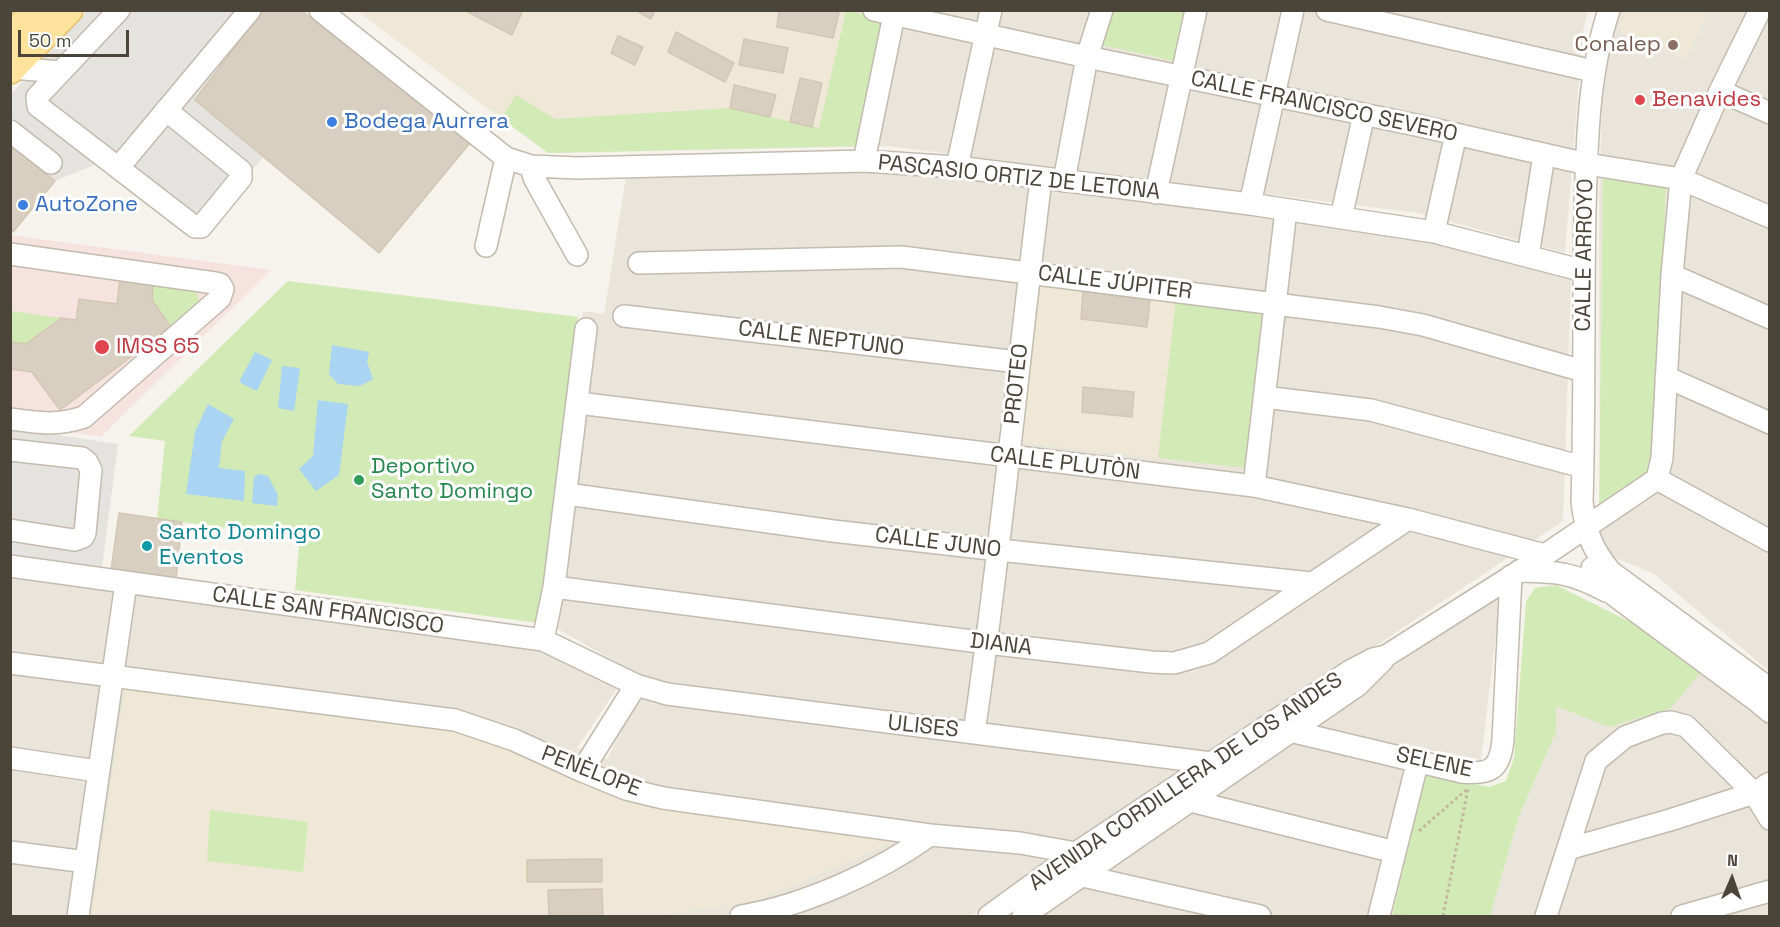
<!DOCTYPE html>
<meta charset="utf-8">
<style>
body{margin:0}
#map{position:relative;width:1780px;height:927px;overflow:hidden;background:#f6f3ec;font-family:"Space Grotesk",sans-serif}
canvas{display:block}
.frame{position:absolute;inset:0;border:12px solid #4b4439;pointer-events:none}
.north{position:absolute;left:1702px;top:849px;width:60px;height:60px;-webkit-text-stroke:4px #fff;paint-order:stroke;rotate:2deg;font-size:16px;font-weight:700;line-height:24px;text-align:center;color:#4b4439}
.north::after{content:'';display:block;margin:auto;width:21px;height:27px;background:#4b4439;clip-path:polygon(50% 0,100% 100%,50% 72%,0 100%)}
.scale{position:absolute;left:18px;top:30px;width:111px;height:27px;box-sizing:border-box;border:3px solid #4b4439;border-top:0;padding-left:8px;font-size:18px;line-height:21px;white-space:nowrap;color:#4b4439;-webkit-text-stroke:4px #fff;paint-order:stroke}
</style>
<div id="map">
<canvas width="1780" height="927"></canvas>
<div class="frame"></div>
<div class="north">N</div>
<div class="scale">50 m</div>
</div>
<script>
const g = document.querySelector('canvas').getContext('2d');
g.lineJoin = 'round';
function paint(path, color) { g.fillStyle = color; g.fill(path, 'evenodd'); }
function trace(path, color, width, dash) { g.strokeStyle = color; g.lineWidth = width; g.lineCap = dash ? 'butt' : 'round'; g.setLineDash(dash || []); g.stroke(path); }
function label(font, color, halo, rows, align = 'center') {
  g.font = font + ' "Space Grotesk",sans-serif'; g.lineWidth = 6; g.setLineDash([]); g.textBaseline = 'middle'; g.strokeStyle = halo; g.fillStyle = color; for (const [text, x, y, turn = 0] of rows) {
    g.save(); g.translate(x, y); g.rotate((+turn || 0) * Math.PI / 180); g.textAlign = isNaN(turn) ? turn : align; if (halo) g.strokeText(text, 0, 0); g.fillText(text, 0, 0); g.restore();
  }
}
paint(new Path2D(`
 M357 11H1588L1583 31 1565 253 1418 213 888 146 548 153Z
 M1618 11H1769V671L1654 574 1600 551 1599 201 1603 66Z
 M895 172 1190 203 1401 235 1571 280 1563 521 971 916H11V570L551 645 618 687 577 748 608 759 643 678 546 622 583 311 604 314 626 177Z
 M1556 585 1632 623 1769 720V916H1490L1519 816 1556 732Z
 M1501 593 1481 760 1413 747 1374 916H1030Z`), '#eae5da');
paint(new Path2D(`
 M357 11H846L819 128 730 108 555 119 516 95 501 118Z
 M1625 11 1626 10 1709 11 1686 59 1620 31Z
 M1041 282 1176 300 1158 458 1021 443Z
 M126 682 464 728 670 804 903 838 756 901 656 916H92Z`), '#efe8d6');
paint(new Path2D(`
 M10 235 271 270 101 437 11 423Z`), '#f6e3e0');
paint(new Path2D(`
 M846 11 882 18 858 146 548 153 501 118 516 95 555 119 730 108 819 128Z
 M1111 11H1186L1175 61 1103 45Z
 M1603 179 1666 181 1655 466 1599 511Z
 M288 281 578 317 538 623 295 590 300 537 157 519 165 441 129 436Z
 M153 283 197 293 201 305 171 327 152 300Z
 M1176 300 1262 311 1245 468 1158 458Z
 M11 311 61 318 26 344 11 342Z
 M1556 585 1632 623 1704 668 1671 708 1609 727 1556 706V732L1519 816 1490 916H1392L1426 773 1489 787 1506 781 1514 758 1526 602 1535 588Z
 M210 810 308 822 303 872 207 861Z`), '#d2eab5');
paint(new Path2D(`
 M87 11H263L195 100 263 157 200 235 102 162 55 181 15 148 11 153V94Z
 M10 428 118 444 102 567 11 554Z`), '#e5e3e0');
paint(new Path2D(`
 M332 345 369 352 367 362 373 379 360 386 338 384 329 374Z
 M255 352 272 360 257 391 239 382Z
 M282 366 300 368 294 411 278 408Z
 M318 400 348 404 339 475 316 491 299 469 313 456Z
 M208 404 234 419 222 441 219 468 245 471 244 501 186 494 195 432Z
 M260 474 268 476 278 495 277 506 252 503 254 477Z`), '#a9d4f2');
const building = new Path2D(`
 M263 10H301L470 143 379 253 195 100Z
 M464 10H523L512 35Z
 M635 10H655L651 19Z
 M779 10H825L839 13 833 38 777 27Z
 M676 32 734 63 725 82 668 52Z
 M618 36 643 47 635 65 611 53Z
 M744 39 788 48 783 73 739 65Z
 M800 78 822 83 812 127 790 122Z
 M734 85 776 95 770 117 730 108Z
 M14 148 55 181 13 232 10 229V153Z
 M120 278 153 283 152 300 171 327 60 410 32 372 10 369V342L26 344 61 318 76 320 79 299 117 304Z
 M1083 291 1150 300 1147 327 1081 319Z
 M1083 387 1134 392 1132 417 1082 412Z
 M119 513 182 522 176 579 111 570Z
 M602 859V882H527V860Z
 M602 889 603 916H549L548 890Z`);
paint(building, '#d8cfc1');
trace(building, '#d3c7b4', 1.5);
const minor = new Path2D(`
 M119 10 37 97 38 106 195 227H201L241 178V171L166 110
 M320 10 506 158 531 166 577 168 864 161 957 167 1250 204 1434 232 1584 271
 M874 10 1087 57 1416 125 1587 164 1681 179 1770 217
 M1327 10 1593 71
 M1609 10C1588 74 1587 142 1585 209 1583 307 1585 404 1582 502 1586 532 1591 548 1611 572L1770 689
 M12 68 60 72
 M1720 91 1770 113
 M10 131 51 163
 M864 161 894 15
 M531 166 534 178 577 255
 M119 167 250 10
 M957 167 991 10
 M1064 181 1087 57 1102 10
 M1156 193 1196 10
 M1250 204 1293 10
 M1341 218 1364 114
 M1434 232 1456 134
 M486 246 506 158
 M10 254 215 283 220 284 223 289 220 298 84 417C57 426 39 423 10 419
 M1528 256 1544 155
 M639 263 901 257 1379 317 1423 325 1583 371
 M1672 275 1770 318
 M624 316 1018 362
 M1666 377 1770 423
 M1264 397 1371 410 1583 467
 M578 403 1254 486 1408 519 1545 555
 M10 450 82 458 87 462 91 470 85 533 83 537 74 540 10 530
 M1657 479 1770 541
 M1254 486 1286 210
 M567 494 833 531 999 550 1311 583
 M10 566 543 640 636 685 667 694 1211 763
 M1592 568 1614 595 1757 701 1770 712
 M1519 571C1558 572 1571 572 1606 591
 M554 587 987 643 1151 662 1174 663 1209 653 1408 519
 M543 640 554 587 586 329
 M10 663 455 720 514 740 582 771 626 789 663 798 930 835 1020 843 1076 853
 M1290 731 1462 772C1491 775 1500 769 1503 740L1511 576
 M974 733C1001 549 1018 363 1041 179
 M10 758 97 771
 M582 771 636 685
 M1191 801 1395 852
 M1568 849 1670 820 1754 793 1770 783
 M10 852 86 862
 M1083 876 1260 916
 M78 916 126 583
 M741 916C803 906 879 872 930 835
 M989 916 1076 853 1350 671 1373 659 1386 656 1545 555 1657 479 1662 458 1672 275 1681 179 1720 91 1760 10
 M1023 916 1358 685 1383 660
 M1379 916 1418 760
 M1546 916 1596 761 1625 737 1662 723 1671 722 1686 726 1754 793 1770 819
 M1682 916 1770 891`);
const major = new Path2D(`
 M10 36 38 10
 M10 70 69 10`);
trace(minor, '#c2bbae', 24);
trace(major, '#e6c16a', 30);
trace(new Path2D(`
 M1419 831 1466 790
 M1395 916H1405
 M1443 916 1468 789`), '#c4b79f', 3, [3, 3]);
trace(minor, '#fff', 21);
trace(major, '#ffe39c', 27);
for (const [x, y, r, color] of [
 [1673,45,6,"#8d6e63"],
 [1640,100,6,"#e0444e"],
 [332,122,6,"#3f7fe0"],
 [23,205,6,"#3f7fe0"],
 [102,347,8,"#e0444e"],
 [359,480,6,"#2e9e5b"],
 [147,546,6,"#0f9aa8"]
]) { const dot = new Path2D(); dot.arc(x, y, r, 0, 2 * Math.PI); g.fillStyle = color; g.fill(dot); trace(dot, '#fff', 2); }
label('22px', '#785e54', '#fff', [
 ["Conalep",1661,45]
], 'right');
label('22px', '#be3a42', '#fff', [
 ["Benavides",1652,100],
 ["IMSS 65",116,347]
], 'left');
label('22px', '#4b4439', '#fff', [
 ["CALLE FRANCISCO SEVERO",1324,107,12],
 ["PASCASIO ORTIZ DE LETONA",1019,178,6],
 ["CALLE ARROYO",1585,255,-89],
 ["CALLE JÚPITER",1115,283,7],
 ["CALLE NEPTUNO",821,339,7],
 ["PROTEO",1017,384,-84],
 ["CALLE PLUTÒN",1065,464,7],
 ["CALLE JUNO",938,543,7],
 ["CALLE SAN FRANCISCO",328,611,8],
 ["DIANA",1001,645,7],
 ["ULISES",923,727,6],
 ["SELENE",1434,763,12],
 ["PENÈLOPE",591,772,21],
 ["AVENIDA CORDILLERA DE LOS ANDES",1186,782,-34]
]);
label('22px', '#366cbe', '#fff', [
 ["Bodega Aurrera",344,122],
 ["AutoZone",35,205]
], 'left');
label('22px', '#27864d', '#fff', [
 ["Deportivo",371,467],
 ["Santo Domingo",371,492]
], 'left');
label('22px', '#0d838f', '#fff', [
 ["Santo Domingo",159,533],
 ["Eventos",159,558]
], 'left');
</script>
